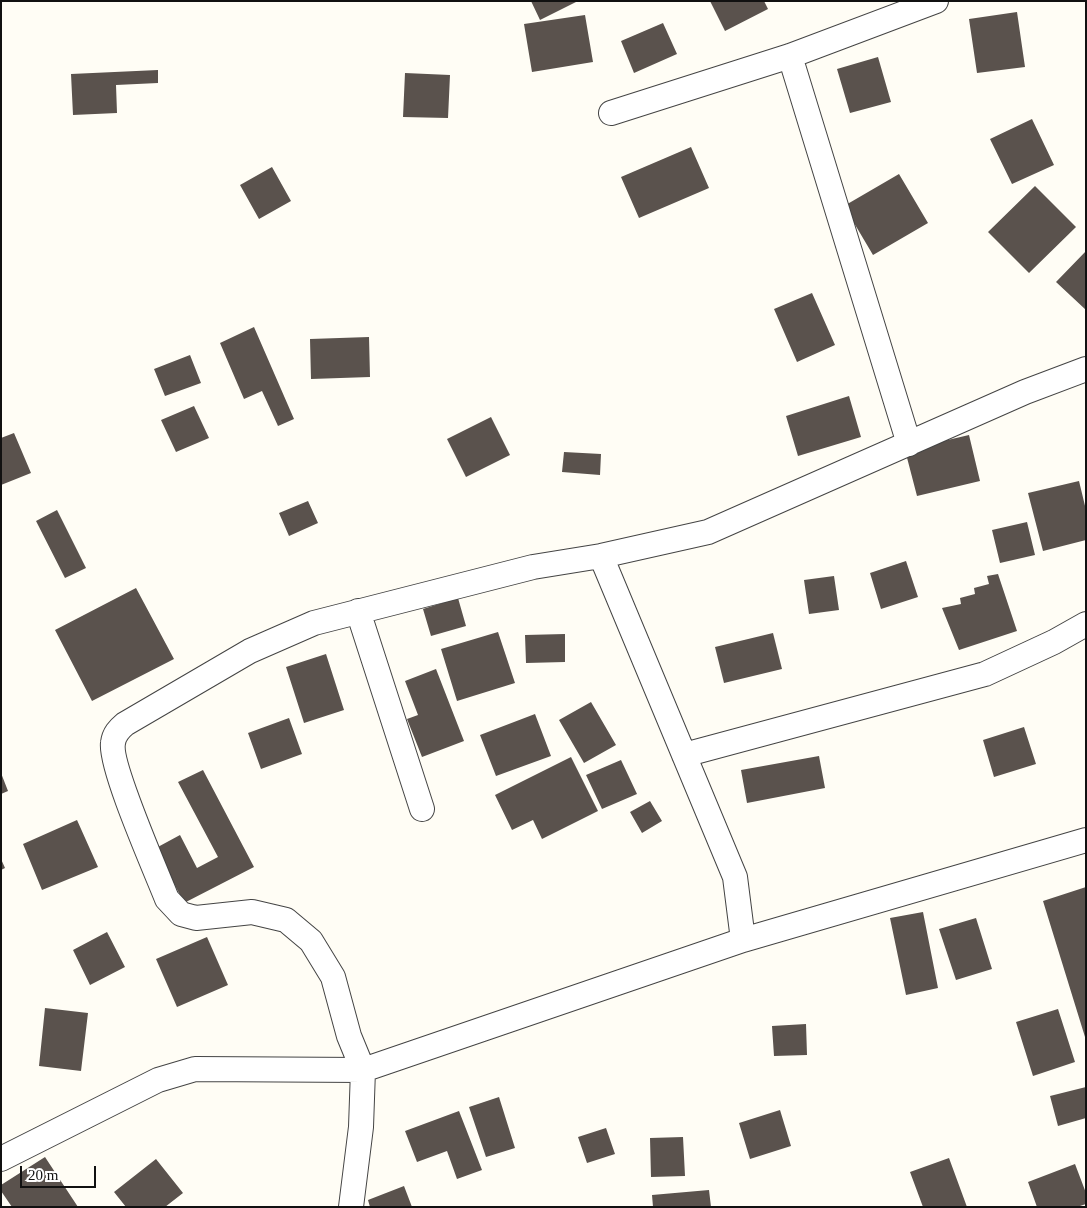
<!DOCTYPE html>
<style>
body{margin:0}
#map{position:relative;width:1087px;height:1208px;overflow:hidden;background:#fffdf5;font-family:Georgia,serif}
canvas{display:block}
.frame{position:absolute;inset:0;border:2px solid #111;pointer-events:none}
.scale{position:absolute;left:20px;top:1166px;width:76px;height:22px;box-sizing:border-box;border:2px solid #111;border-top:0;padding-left:6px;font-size:15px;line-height:18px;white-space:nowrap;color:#111;-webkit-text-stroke:4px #fff;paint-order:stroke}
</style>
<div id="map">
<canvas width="1087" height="1208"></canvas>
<div class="frame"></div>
<div class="scale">20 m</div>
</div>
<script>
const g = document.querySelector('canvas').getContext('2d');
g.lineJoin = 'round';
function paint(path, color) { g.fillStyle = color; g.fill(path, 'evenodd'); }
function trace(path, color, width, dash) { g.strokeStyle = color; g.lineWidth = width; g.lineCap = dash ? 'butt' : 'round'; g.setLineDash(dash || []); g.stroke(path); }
paint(new Path2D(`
 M531 1H578L540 20Z
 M710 1H764L768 9 725 31Z
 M1017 12 1025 67 977 73 969 19Z
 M585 15 593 62 532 72 524 24Z
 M663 23 677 54 634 73 621 41Z
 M878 57 891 102 850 113 837 69Z
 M158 70V83L116 85 117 113 73 115 71 74Z
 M405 73 450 75 448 118 403 117Z
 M1032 119 1054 165 1012 184 990 139Z
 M691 147 709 188 639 218 621 177Z
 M272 167 291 201 259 219 240 185Z
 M899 174 928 223 873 255 844 206Z
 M1035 186 1076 227 1029 273 988 232Z
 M1086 251V310L1056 282Z
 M812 293 835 345 797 362 774 309Z
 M254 327 294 419 278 426 262 391 244 399 220 343Z
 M369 337 370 377 311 379 310 339Z
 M190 355 201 383 165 396 154 369Z
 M849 396 861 437 798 456 786 416Z
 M194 406 209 438 176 452 161 420Z
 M491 417 510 455 466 477 447 439Z
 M14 433 31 473 1 485V438Z
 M969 435 980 481 917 496 905 450Z
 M564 452 601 454 600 475 562 472Z
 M1079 481 1086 510V540L1043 551 1028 493Z
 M308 501 318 523 289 536 279 513Z
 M57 510 86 568 65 578 36 521Z
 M1027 522 1035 555 1000 563 992 530Z
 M906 561 918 597 881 609 870 573Z
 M998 574 1017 631 959 650 942 608 961 604 960 598 975 594 974 588 989 584 987 576Z
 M834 576 839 610 809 614 804 580Z
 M136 588 174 659 92 701 55 630Z
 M458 598 466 626 431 636 423 609Z
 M498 632 515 683 457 701 441 649Z
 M773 633 782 669 724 683 715 647Z
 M565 634V662L526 663 525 635Z
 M326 654 344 710 304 723 286 667Z
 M436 669 464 741 422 757 407 719 418 715 405 681Z
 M591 702 616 745 584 763 559 720Z
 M535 714 551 756 496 776 480 735Z
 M289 718 302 754 261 769 248 733Z
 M1024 727 1036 764 994 777 983 740Z
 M819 756 825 788 747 803 741 770Z
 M571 757 598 811 542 839 533 820 512 830 495 795Z
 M621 760 637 794 602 809 586 775Z
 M203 770 254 867 184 903 156 848 180 835 197 868 218 857 178 782Z
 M1 773 8 791 1 794Z
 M650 801 662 821 642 833 630 812Z
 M77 820 98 867 42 890 23 844Z
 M1 859 5 868 1 870Z
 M1086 887V1037H1085L1043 901Z
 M923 912 938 988 906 995 890 918Z
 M976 918 992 969 956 980 939 929Z
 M107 932 125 967 90 985 73 950Z
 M207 937 228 985 177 1007 156 959Z
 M45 1008 88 1013 81 1071 39 1066Z
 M1058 1009 1075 1062 1033 1076 1016 1022Z
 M806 1024 807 1055 774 1056 772 1026Z
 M1086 1087V1118L1058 1126 1050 1096Z
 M499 1097 515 1148 486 1157 469 1107Z
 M780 1110 791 1146 750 1159 739 1123Z
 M459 1111 482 1170 457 1179 447 1151 417 1162 405 1131Z
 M606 1128 615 1154 587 1163 578 1137Z
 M683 1137 685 1176 651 1177 650 1138Z
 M45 1157 78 1207H12L1 1191V1185Z
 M949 1158 967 1207H923L910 1172Z
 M156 1159 183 1193 165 1207H126L114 1192Z
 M1075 1164 1086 1193V1204L1077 1207H1037L1028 1182Z
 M404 1186 412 1207H370L368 1200Z
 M709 1190 711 1207H653L652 1195Z`), '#5a524d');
const street = new Path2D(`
 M790 56 909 444
 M611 113 790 56 936 1
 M601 556 735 877 743 940
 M358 611 422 809
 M684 755 985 674 1054 642 1086 624
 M1 1159 158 1080 195 1069 363 1070 743 940 1086 840
 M351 1207 361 1127 363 1070 349 1036 333 977 311 941 286 920 252 912 196 918 181 914 167 899C156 871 109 765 113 743 114 734 119 729 125 724L250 651 314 623 533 567 601 556 708 532 1025 392 1086 369`);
trace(street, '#444', 26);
trace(street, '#fff', 24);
</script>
